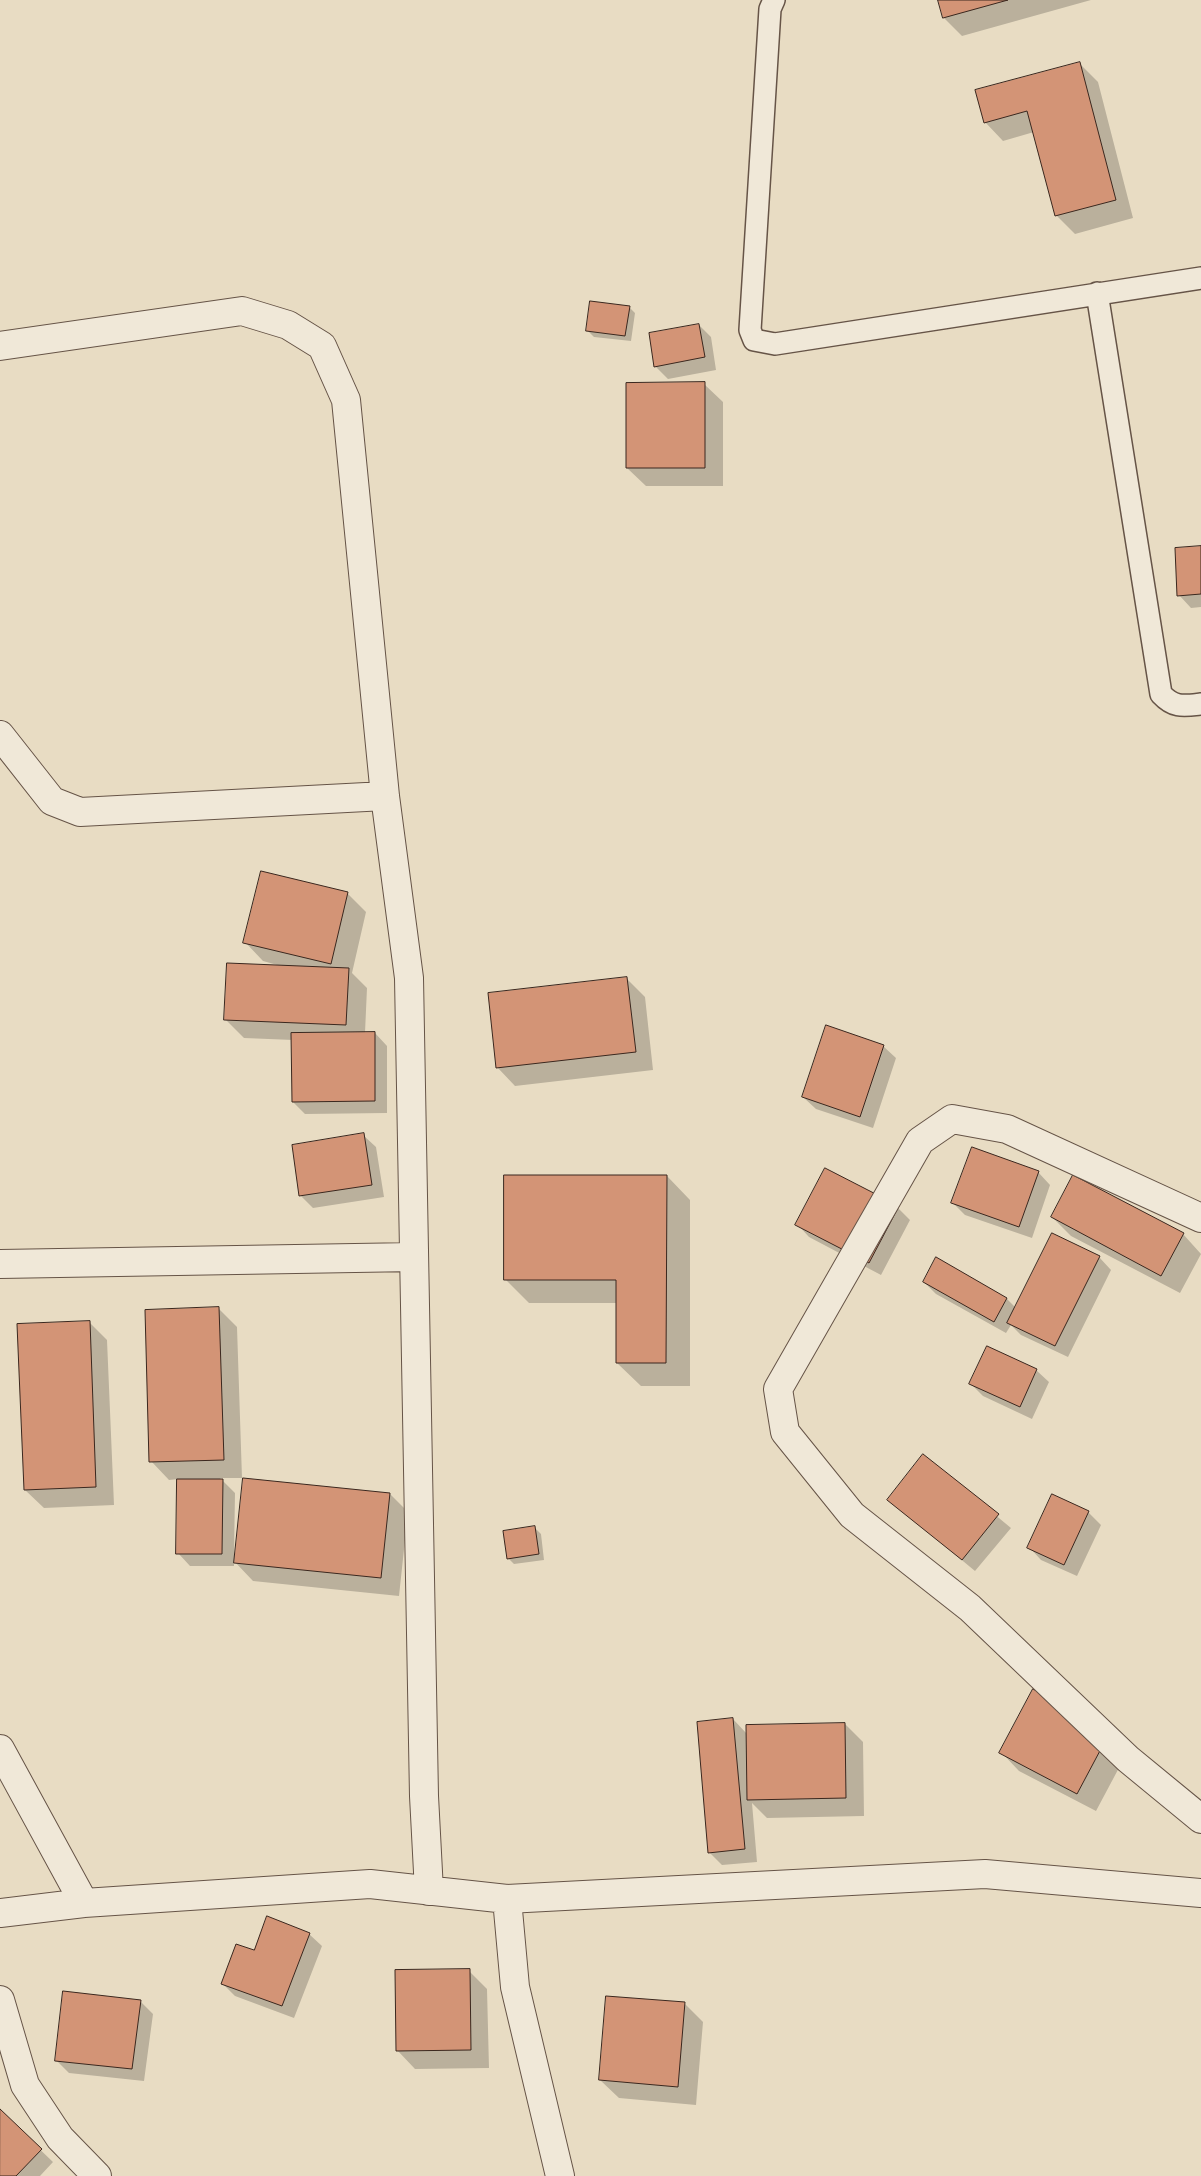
<!DOCTYPE html>
<style>
body{margin:0}
canvas{display:block;background:#e8dcc3}
</style>
<canvas width="1201" height="2176"></canvas>
<script>
const g = document.querySelector('canvas').getContext('2d');
g.lineJoin = 'round';
function paint(path, color) { g.fillStyle = color; g.fill(path, 'evenodd'); }
function trace(path, color, width, dash) { g.strokeStyle = color; g.lineWidth = width; g.lineCap = dash ? 'butt' : 'round'; g.setLineDash(dash || []); g.stroke(path); }
paint(new Path2D(`
 M939 0H1091L962 36 944 18Z
 M1079 63 1098 82 1133 218 1075 234 1056 215 1034 132 1003 141 985 122Z
 M629 307 635 313 631 341 594 337 588 331Z
 M699 325 711 337 716 370 668 379 655 366Z
 M704 384 723 402V486H646L627 468Z
 M1201 548V607L1191 608 1179 595Z
 M347 893 366 912 352 973 367 988 365 1033H375L387 1046V1113L305 1114 293 1102V1040L244 1038 225 1019 281 966 263 961 245 942Z
 M627 979 645 997 653 1070 515 1086 497 1067Z
 M883 1046 896 1058 873 1128 816 1109 803 1097Z
 M363 1135 376 1147 384 1197 313 1208 301 1196 293 1146Z
 M1038 1172 1050 1185 1032 1238 965 1215 953 1203Z
 M667 1176 690 1200V1386H641L617 1363V1303H529L505 1279Z
 M898 1208 910 1220 881 1275 809 1237 797 1224Z
 M1052 1217 1183 1234 1201 1254 1180 1293 1071 1236Z
 M1099 1257 1111 1270 1068 1357 1021 1335 1011 1325 1006 1333 936 1294 924 1282 1007 1299 1016 1308Z
 M219 1309 237 1327 242 1478H220L235 1493 234 1554 390 1494 408 1512 399 1596 253 1581 234 1561V1566H190L178 1553V1479L169 1480 151 1461Z
 M89 1322 107 1340 114 1505 44 1508 25 1490Z
 M1036 1370 1049 1382 1032 1419 983 1396 971 1384Z
 M924 1456 1011 1528 975 1571 889 1500Z
 M1088 1512 1101 1525 1077 1576 1041 1560 1029 1547Z
 M535 1528 541 1534 544 1560 514 1564 508 1558Z
 M733 1719 747 1734 845 1724 863 1742 864 1816 767 1818 752 1803 757 1862 722 1865 709 1852Z
 M1129 1749 1096 1811 1019 1771 1001 1752Z
 M309 1934 322 1946 294 2018 235 1996 222 1983Z
 M469 1971 487 1989 489 2068 415 2069 397 2050Z
 M140 2001 153 2014 144 2081 69 2073 56 2060Z
 M685 2004 703 2022 696 2105 619 2098 600 2080Z
 M0 2111 53 2162 40 2176H0Z`), '#0003');
const building = new Path2D(`
 M938 0H1008L943 18Z
 M1080 62 1116 200 1055 216 1027 111 984 123 975 90Z
 M590 301 630 306 625 336 586 331Z
 M699 324 705 357 654 367 649 333Z
 M705 382V468H626V383Z
 M1201 546V594L1177 596 1175 548Z
 M261 871 348 892 331 964 243 943Z
 M227 963 349 968 346 1025 224 1020Z
 M627 977 636 1052 496 1068 488 993Z
 M826 1025 884 1045 860 1117 802 1097Z
 M375 1032V1101L292 1102 291 1033Z
 M364 1133 372 1185 299 1196 292 1145Z
 M972 1147 1039 1171 1019 1227 951 1203Z
 M825 1168 899 1206 869 1263 795 1225Z
 M504 1175H667L666 1363H616V1280H504Z
 M1073 1175 1184 1233 1161 1276 1051 1217Z
 M1052 1233 1100 1256 1055 1346 1007 1323Z
 M936 1257 1007 1298 994 1322 923 1282Z
 M219 1307 224 1460 149 1462 145 1310Z
 M90 1321 96 1487 24 1490 17 1324Z
 M987 1346 1037 1369 1020 1407 969 1384Z
 M923 1454 999 1514 962 1560 887 1500Z
 M243 1478 390 1493 381 1578 234 1563Z
 M177 1479H223L222 1554H176Z
 M1052 1494 1089 1511 1064 1565 1027 1548Z
 M535 1526 539 1554 507 1559 503 1531Z
 M1033 1689 1111 1730 1077 1794 999 1753Z
 M733 1718 745 1849 708 1853 697 1722Z
 M845 1723 846 1798 747 1800 746 1725Z
 M267 1916 310 1933 282 2006 221 1984 236 1944 254 1950Z
 M470 1969 471 2050 396 2051 395 1970Z
 M63 1991 141 2000 132 2069 55 2061Z
 M606 1996 685 2002 678 2087 599 2080Z
 M0 2109 42 2149 16 2176H0Z`);
paint(building, '#d39476');
trace(building, '#3a271e', 1);
const service = new Path2D(`
 M774 0 770 9 750 330 754 340 775 344 1201 278
 M1097 293 1161 694C1174 708 1183 706 1201 704`);
const minor = new Path2D(`
 M0 346 242 311 288 325 322 346 346 400 385 796 409 978 424 1796 429 1891
 M0 735 52 801 80 812 385 796
 M1201 1218 1007 1129 952 1119 920 1141 778 1389 785 1432 852 1515 970 1608 1128 1759 1201 1819
 M0 1264 414 1257
 M0 1749 84 1903
 M507 1899 515 1987 560 2176
 M0 1913 84 1903 370 1884 507 1899 985 1874 1201 1893
 M0 2000 25 2085 60 2138 97 2176`);
trace(service, '#665447', 24);
trace(minor, '#665447', 30);
trace(service, '#f0e8d8', 21);
trace(minor, '#f0e8d8', 28);
</script>
